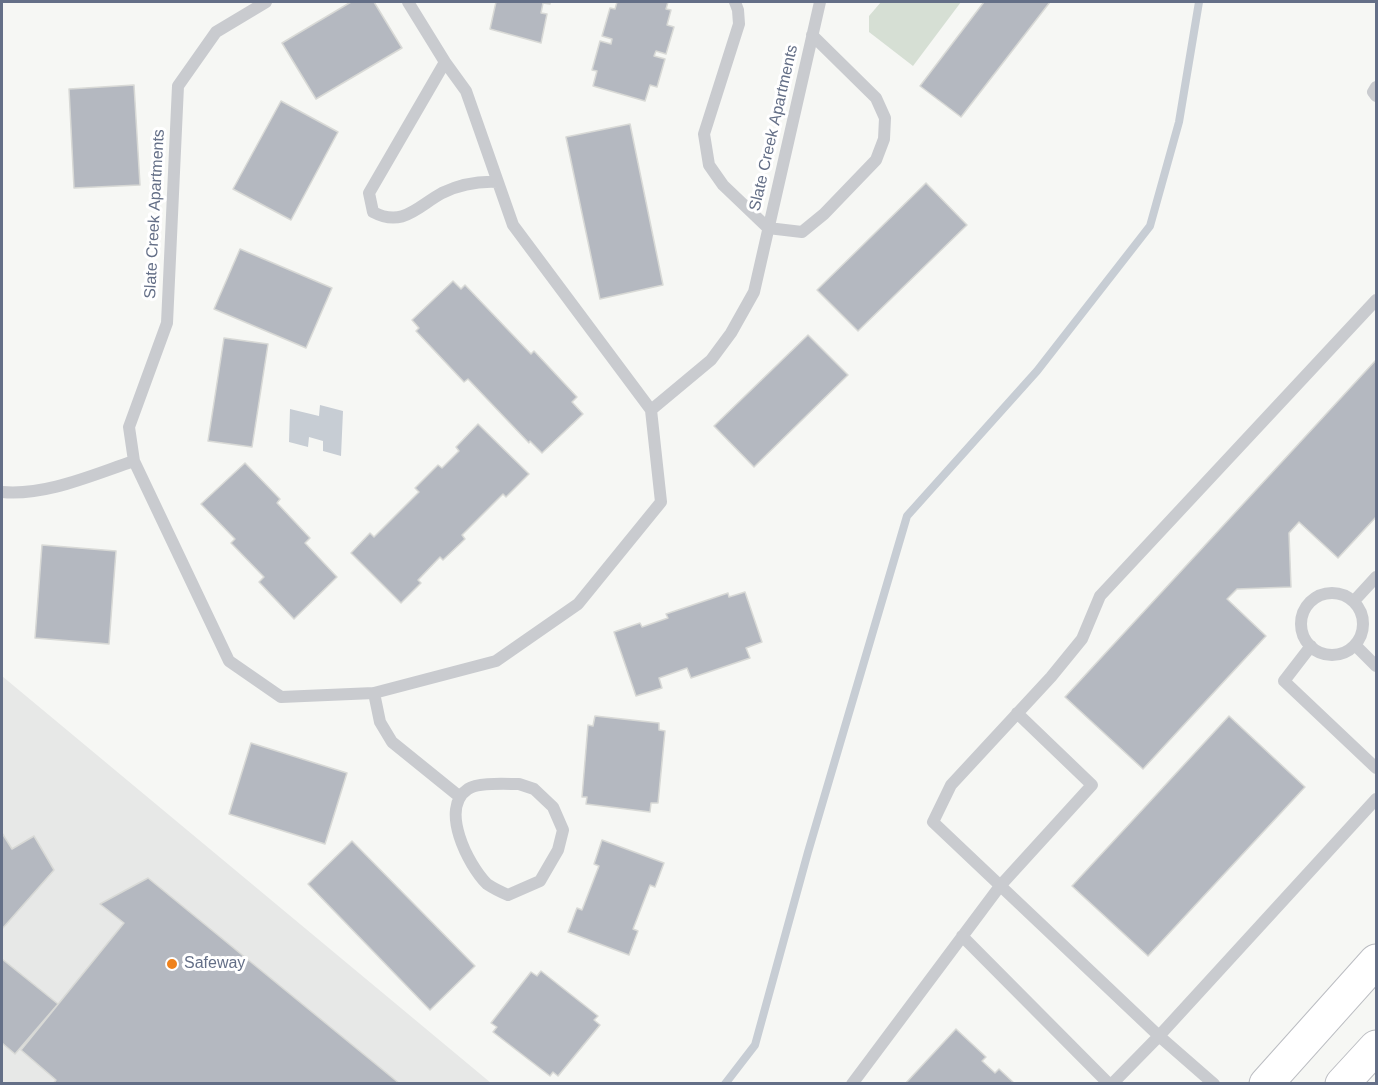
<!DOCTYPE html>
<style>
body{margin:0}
#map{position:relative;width:1378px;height:1085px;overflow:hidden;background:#f6f7f4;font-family:Arial,sans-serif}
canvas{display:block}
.frame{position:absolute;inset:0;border:3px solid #646f87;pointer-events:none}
</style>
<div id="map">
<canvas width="1378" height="1085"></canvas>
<div class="frame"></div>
</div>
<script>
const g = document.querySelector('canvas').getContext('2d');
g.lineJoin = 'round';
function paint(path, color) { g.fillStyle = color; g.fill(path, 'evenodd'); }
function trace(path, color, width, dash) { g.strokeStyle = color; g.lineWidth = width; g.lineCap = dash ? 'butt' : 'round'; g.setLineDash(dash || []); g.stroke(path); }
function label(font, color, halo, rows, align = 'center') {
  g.font = font + ' Arial,sans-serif'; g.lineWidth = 6; g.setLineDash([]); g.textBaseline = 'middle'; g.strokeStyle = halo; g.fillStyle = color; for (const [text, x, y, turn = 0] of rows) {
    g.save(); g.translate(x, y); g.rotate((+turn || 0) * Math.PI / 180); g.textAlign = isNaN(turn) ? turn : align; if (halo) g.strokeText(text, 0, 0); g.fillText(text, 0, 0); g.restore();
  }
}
paint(new Path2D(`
 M2 676 491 1083H2Z`), '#e7e8e7');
paint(new Path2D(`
 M881 2H961L913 66 869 32V16Z`), '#d6dfd4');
paint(new Path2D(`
 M320 405 343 411 341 456 323 451V441L309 437 308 447 289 442 290 409 319 416Z`), '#c7cdd4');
trace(new Path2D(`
 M725 1084 755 1045 808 852 907 516 1037 371 1150 226 1179 122 1199 2`), '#c7cdd4', 8);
const building = new Path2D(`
 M351 2H374L402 48 316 99 282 43Z
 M496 2H550V4L543 3 541 13 547 14 541 43 490 29Z
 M617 2H668L666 9 671 10 667 25 674 27 666 54 656 51 654 56 665 59 657 87 650 85 645 101 593 86 597 71 592 70 600 41 611 44 612 39 602 36 610 8 615 9Z
 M984 2H1050L961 117 920 86Z
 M134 85 140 185 74 188 69 89Z
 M281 101 338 132 291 220 233 189Z
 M630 124 663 285 600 299 566 137Z
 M926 183 967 225 858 331 817 290Z
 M240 249 332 288 306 348 214 309Z
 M453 281 461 289 465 285 531 354 534 351 577 397 572 402 583 414 542 453 530 441 529 443 468 379 464 382 416 331 419 328 412 320Z
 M808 335 848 375 754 467 714 426Z
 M224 338 268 344 252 447 208 441Z
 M1376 360V517L1338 558 1299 522 1289 533 1291 587 1237 589 1227 599 1266 636 1143 769 1065 697Z
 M478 424 529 474 506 497 503 494 462 535 465 539 443 560 440 557 418 580 421 583 401 603 351 553 370 533 374 537 419 492 415 488 438 465 442 468 459 451 456 447Z
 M245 463 280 499 277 503 310 538 305 543 337 577 294 619 259 582 264 577 231 543 235 539 201 504Z
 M42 545 116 551 109 644 35 638Z
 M745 592 762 642 746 648 750 658 691 678 687 668 659 678 662 688 636 696 614 632 640 623 642 627 668 618 666 614 728 593 729 597Z
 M595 716 659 723V730L665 731 658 803H651L650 812 586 804 587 797H582L588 725 593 726Z
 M1229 716 1305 787 1148 956 1072 886Z
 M251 743 347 773 325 844 229 814Z
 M2 833 12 849 34 836 54 870 2 929Z
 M602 840 664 863 655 887 650 885 633 929 638 931 629 955 568 932 577 908 582 910 599 866 594 864Z
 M352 841 475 966 430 1010 308 884Z
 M148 878 400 1084H53L56 1080 21 1050 124 923 100 904Z
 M2 959 58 1004 15 1054 2 1043Z
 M541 971 598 1016 594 1020 600 1025 558 1076 553 1072 550 1076 493 1032 497 1027 491 1023 531 972 537 976Z
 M956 1029 986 1057 982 1061 995 1073 999 1069 1015 1084H905Z`);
paint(building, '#b4b8c0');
trace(building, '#d8d9d6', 1.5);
const primary = new Path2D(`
 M1266 1084 1376 961
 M1342 1084 1376 1047`);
trace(primary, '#bbbdc2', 35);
trace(new Path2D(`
 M266 2 216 32 178 86 167 323 129 427 134 461 229 661 281 697 374 693 496 661 578 604 661 502 651 410
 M408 2 445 62 466 91 513 225 651 410 711 360 731 333 754 292 820 2
 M735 2 738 10 739 24 704 134 709 165 723 185 768 228 802 232 824 214 876 160 884 139 885 118 876 98 812 35
 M445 62 369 193 373 212C403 228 418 206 442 193 461 184 477 181 497 182
 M1376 87 1373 92 1376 96
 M1376 300 1100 596 1082 639 1051 677 951 785 933 822 1159 1036 1376 799
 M2 492C46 496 92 475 134 461
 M1301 624a31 31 0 1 1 62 0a31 31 0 1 1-62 0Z
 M1354 601 1376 577
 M1355 645 1376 666
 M1311 646 1284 681 1376 768
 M374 693 380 722 392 742 460 797
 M519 784 534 789 553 807 563 830 558 850 540 881 508 895C501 892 493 888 487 884 468 865 439 808 468 789 478 782 506 784 519 784Z
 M962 936 1109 1084
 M852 1084 1000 886 1092 785 1017 713
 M1112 1084 1159 1036 1214 1084`), '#c9cbcf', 12);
trace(primary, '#fff', 33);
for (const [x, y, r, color] of [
 [172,964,6,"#ef821c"]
]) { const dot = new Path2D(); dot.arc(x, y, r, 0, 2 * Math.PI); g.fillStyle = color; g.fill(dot); trace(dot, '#fff', 2); }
label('16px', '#646f87', '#fff', [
 ["Slate Creek Apartments",774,128,-77],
 ["Slate Creek Apartments",155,214,-87]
]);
label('16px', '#646f87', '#fff', [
 ["Safeway",184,964]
], 'left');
</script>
